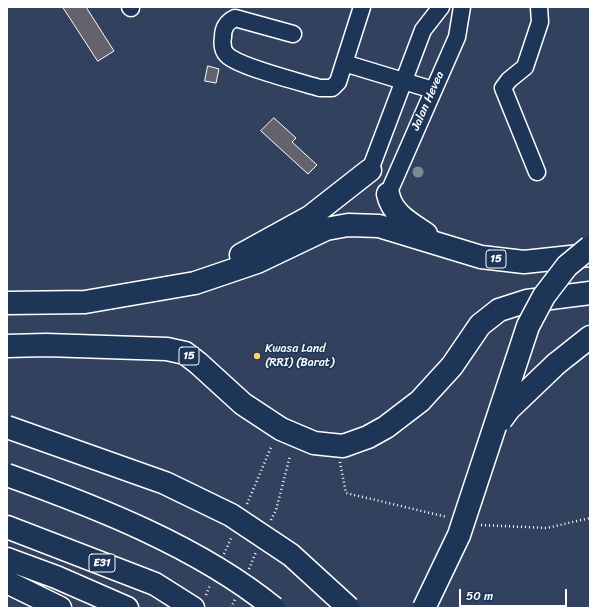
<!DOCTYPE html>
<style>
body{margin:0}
#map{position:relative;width:597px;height:615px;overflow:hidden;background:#32425e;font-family:Sriracha,sans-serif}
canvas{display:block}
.frame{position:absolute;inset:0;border:8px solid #fff;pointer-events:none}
.scale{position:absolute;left:459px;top:589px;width:108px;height:18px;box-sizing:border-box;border:2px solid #fff;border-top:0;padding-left:5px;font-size:12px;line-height:14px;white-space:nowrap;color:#fff;-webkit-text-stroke:3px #1d3557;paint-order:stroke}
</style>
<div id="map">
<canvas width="597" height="615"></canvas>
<div class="frame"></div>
<div class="scale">50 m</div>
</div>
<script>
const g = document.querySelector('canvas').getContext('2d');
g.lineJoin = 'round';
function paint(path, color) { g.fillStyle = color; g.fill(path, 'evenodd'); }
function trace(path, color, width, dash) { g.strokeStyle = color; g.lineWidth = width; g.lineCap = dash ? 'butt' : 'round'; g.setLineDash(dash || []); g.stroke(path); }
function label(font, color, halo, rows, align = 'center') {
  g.font = font + ' Sriracha,sans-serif'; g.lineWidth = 3; g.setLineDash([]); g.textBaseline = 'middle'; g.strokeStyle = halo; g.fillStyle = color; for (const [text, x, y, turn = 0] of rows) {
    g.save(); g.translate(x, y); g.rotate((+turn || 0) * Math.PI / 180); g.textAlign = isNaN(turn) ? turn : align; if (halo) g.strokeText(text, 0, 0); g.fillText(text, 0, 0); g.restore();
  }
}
const building = new Path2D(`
 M63 7H86L114 51 98 61Z
 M208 66 219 69 216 83 205 81Z
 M274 118 296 138 292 142 317 165 308 174 261 131Z`);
paint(building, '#63626d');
trace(building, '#fff', 1);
const minor = new Path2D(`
 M130 7 131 8
 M293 34 235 18C227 22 223 27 223 37 222 43 222 50 227 55 239 67 300 82 320 88H332L338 82 362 7
 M344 63 433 90
 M370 170 423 30 441 7
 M537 172 503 88 509 80 525 67 540 22 539 7
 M388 194 457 37 462 7`);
const highway = new Path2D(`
 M388 194C392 214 410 223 426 234
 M241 255 310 217 370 170
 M7 303 85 302 195 283 257 262 326 229 348 225 379 226 481 257 524 262 589 255
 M7 346 46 345 167 349 185 353 198 363 243 404 281 429 314 443 343 446 368 437 386 427 420 401 452 366 480 325 499 310 527 301 590 293
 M556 364 590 337
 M7 527 155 584 193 608
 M7 559 56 577 127 608
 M7 582 60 608`);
trace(minor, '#fff', 19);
trace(highway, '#fff', 25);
trace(new Path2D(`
 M340 462 346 493 447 517
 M247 504 272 445
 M271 520 276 510 290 456
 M481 525 547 528 590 518
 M224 554 232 536
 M249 569 256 552
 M206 595 210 585
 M231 608 235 599`), '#fff', 2.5, [1, 3]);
trace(minor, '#1d3557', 16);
trace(highway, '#1d3557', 22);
const highwayBridge = new Path2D(`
 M501 420 509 409 556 364
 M7 427 165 483 231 515 291 555 349 608
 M7 475C97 507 199 547 274 608
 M424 608 459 535 528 326 544 296 567 266 590 247`);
trace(highwayBridge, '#fff', 25, []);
trace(highwayBridge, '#1d3557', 22);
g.fillStyle = '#7d8a96';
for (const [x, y] of [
 [418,172]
]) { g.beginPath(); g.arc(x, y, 5.5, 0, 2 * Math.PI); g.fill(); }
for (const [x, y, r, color] of [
 [257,356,4,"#ffd166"]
]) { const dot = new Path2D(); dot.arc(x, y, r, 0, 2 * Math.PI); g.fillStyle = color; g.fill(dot); trace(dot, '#1d3557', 1.5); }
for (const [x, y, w] of [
 [496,259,20],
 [189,356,20],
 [102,563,26]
]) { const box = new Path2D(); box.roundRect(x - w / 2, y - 9, w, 18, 3); g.fillStyle = '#1d3557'; g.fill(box); trace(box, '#fff', 1); }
label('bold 11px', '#fff', null, [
 ["15",496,259],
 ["15",189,356],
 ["E31",102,563]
]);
label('12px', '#fff', '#1d3557', [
 ["Jalan Hevea",428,101,-66]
]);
label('12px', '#fff', '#1d3557', [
 ["Kwasa Land",265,349],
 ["(RRI) (Barat)",265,363]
], 'left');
</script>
